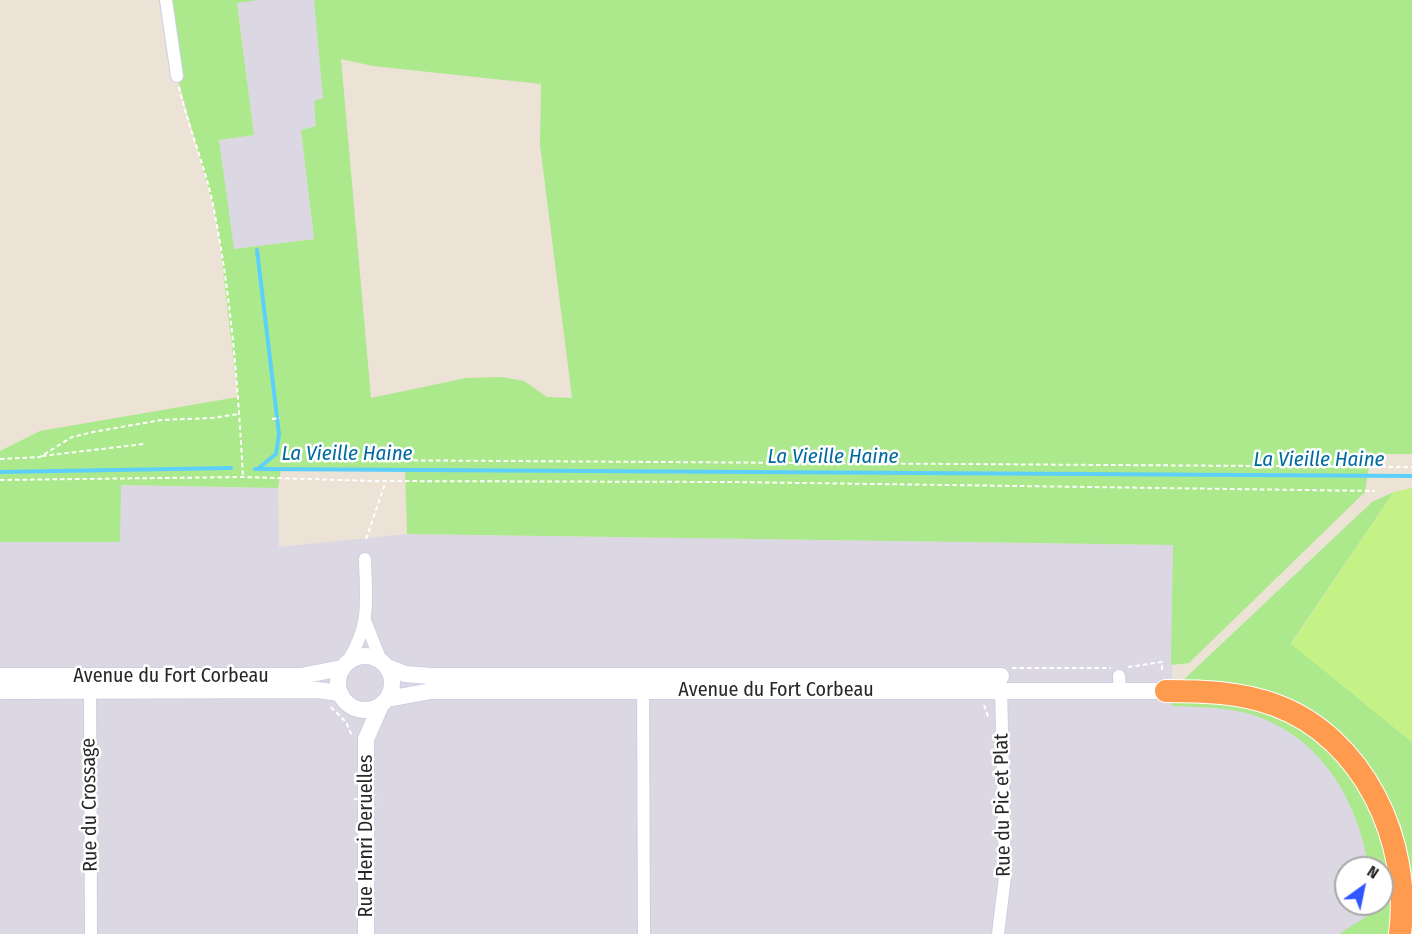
<!DOCTYPE html>
<style>
body{margin:0}
#map{position:relative;width:1412px;height:934px;overflow:hidden;background:#ece2d6;font-family:"Fira Sans Condensed",sans-serif}
canvas{display:block}
.north{position:absolute;left:1334px;top:856px;width:60px;height:60px;box-sizing:border-box;background:#fff;border:2px solid #a9a9a9;border-radius:50%;rotate:33deg;font-size:16px;font-weight:700;line-height:24px;text-align:center;color:#272727}
.north::after{content:'';display:block;margin:auto;width:21px;height:27px;background:#3056ff;clip-path:polygon(50% 0,100% 100%,50% 72%,0 100%)}
</style>
<div id="map">
<canvas width="1412" height="934"></canvas>
<div class="north">N</div>
</div>
<script>
const g = document.querySelector('canvas').getContext('2d');
g.lineJoin = 'round';
function paint(path, color) { g.fillStyle = color; g.fill(path, 'evenodd'); }
function trace(path, color, width, dash) { g.strokeStyle = color; g.lineWidth = width; g.lineCap = dash ? 'butt' : 'round'; g.setLineDash(dash || []); g.stroke(path); }
function label(font, color, halo, rows, align = 'center') {
  g.font = font + ' "Fira Sans Condensed",sans-serif'; g.lineWidth = 5; g.setLineDash([]); g.textBaseline = 'middle'; g.strokeStyle = halo; g.fillStyle = color; for (const [text, x, y, turn = 0] of rows) {
    g.save(); g.translate(x, y); g.rotate((+turn || 0) * Math.PI / 180); g.textAlign = isNaN(turn) ? turn : align; if (halo) g.strokeText(text, 0, 0); g.fillText(text, 0, 0); g.restore();
  }
}
paint(new Path2D(`
 M259 0H314L324 99 316 126 301 130 314 239 233 249 219 140 254 135 237 2Z
 M120 485 278 488 279 547 407 534 1173 545 1172 699 1239 704 1299 727 1387 838 1389 934H0V542H120ZM1346 868H1382V904H1346Z`), '#dbd8e3');
paint(new Path2D(`
 M166 0H259L237 3 254 135 219 140 234 249 314 239 301 130 316 126 314 101 323 98 314 0H1412V454H1371L1365 492 1189 663 1171 665 1173 545 407 534 405 470 281 469 278 488 121 485 120 542H0V451L40 431 238 397 219 237 212 202 177 76ZM341 59 373 66 541 84 540 145 572 398 547 397 524 381 502 377 466 378 371 398Z
 M1394 492 1291 643 1412 742V929L1408 934 1411 887 1408 857 1401 826 1388 799 1370 770 1329 727 1178 685 1372 502Z
 M1172 699C1194 701 1219 700 1241 705 1303 719 1347 756 1375 813 1378 821 1384 830 1386 838 1394 864 1393 908 1389 934H1339L1369 915 1370 904H1382V868H1369C1357 799 1321 736 1250 714 1225 707 1198 707 1172 706Z`), '#abe98c');
paint(new Path2D(`
 M1412 488V742L1291 644 1394 492Z`), '#c4f286');
trace(new Path2D(`
 M257 250 279 434 276 454 260 467
 M255 469 1412 476
 M0 472 231 468`), '#5cd0fa', 4);
const street = new Path2D(`
 M166 0 177 76
 M366 623 381 661
 M348 661C371 623 366 601 365 559
 M1119 676 1120 691
 M90 683 91 934
 M643 683 644 934
 M998 934 1005 877 1001 684`);
const secondary = new Path2D(`
 M338 683a27 27 0 1 1 54 0a27 27 0 1 1-54 0Z
 M387 667 405 674 431 676H1001
 M0 676H301L342 668
 M0 691 317 690 339 693
 M387 699 431 691H1166
 M366 934V739L381 705`);
const highway = new Path2D(`
 M1166 691C1203 691 1240 692 1275 705 1363 737 1412 841 1400 934`);
trace(street, '#cbd0e2', 14);
trace(secondary, '#cbd0e2', 18);
trace(highway, '#fff', 24);
trace(new Path2D(`
 M179 87C188 127 205 165 213 205 231 294 238 386 243 477
 M272 419 280 418
 M42 456 144 444
 M0 459 40 457 72 437 93 432 161 420 212 418 239 414
 M361 460 1412 467
 M0 480 243 477 373 481 732 482 1375 491
 M366 539 386 481
 M1128 667 1162 662V672
 M1012 668H1111
 M984 705 989 719
 M331 707 346 722 352 736`), '#fff', 2, [4.5, 3]);
trace(street, '#fff', 12);
trace(secondary, '#fff', 16);
trace(highway, '#ff9b4e', 22);
trace(new Path2D(`
 M354 799 377 800`), '#fff', 2, [4.5, 3]);
label('20px', '#272727', '#fff', [
 ["Avenue du Fort Corbeau",171,676],
 ["Avenue du Fort Corbeau",776,690],
 ["Rue du Crossage",90,805,-91],
 ["Rue du Pic et Plat",1003,805,-91],
 ["Rue Henri Deruelles",366,836,-90]
]);
label('italic 21px', '#0069a2', '#fff', [
 ["La Vieille Haine",347,454],
 ["La Vieille Haine",833,457],
 ["La Vieille Haine",1319,460]
]);
</script>
